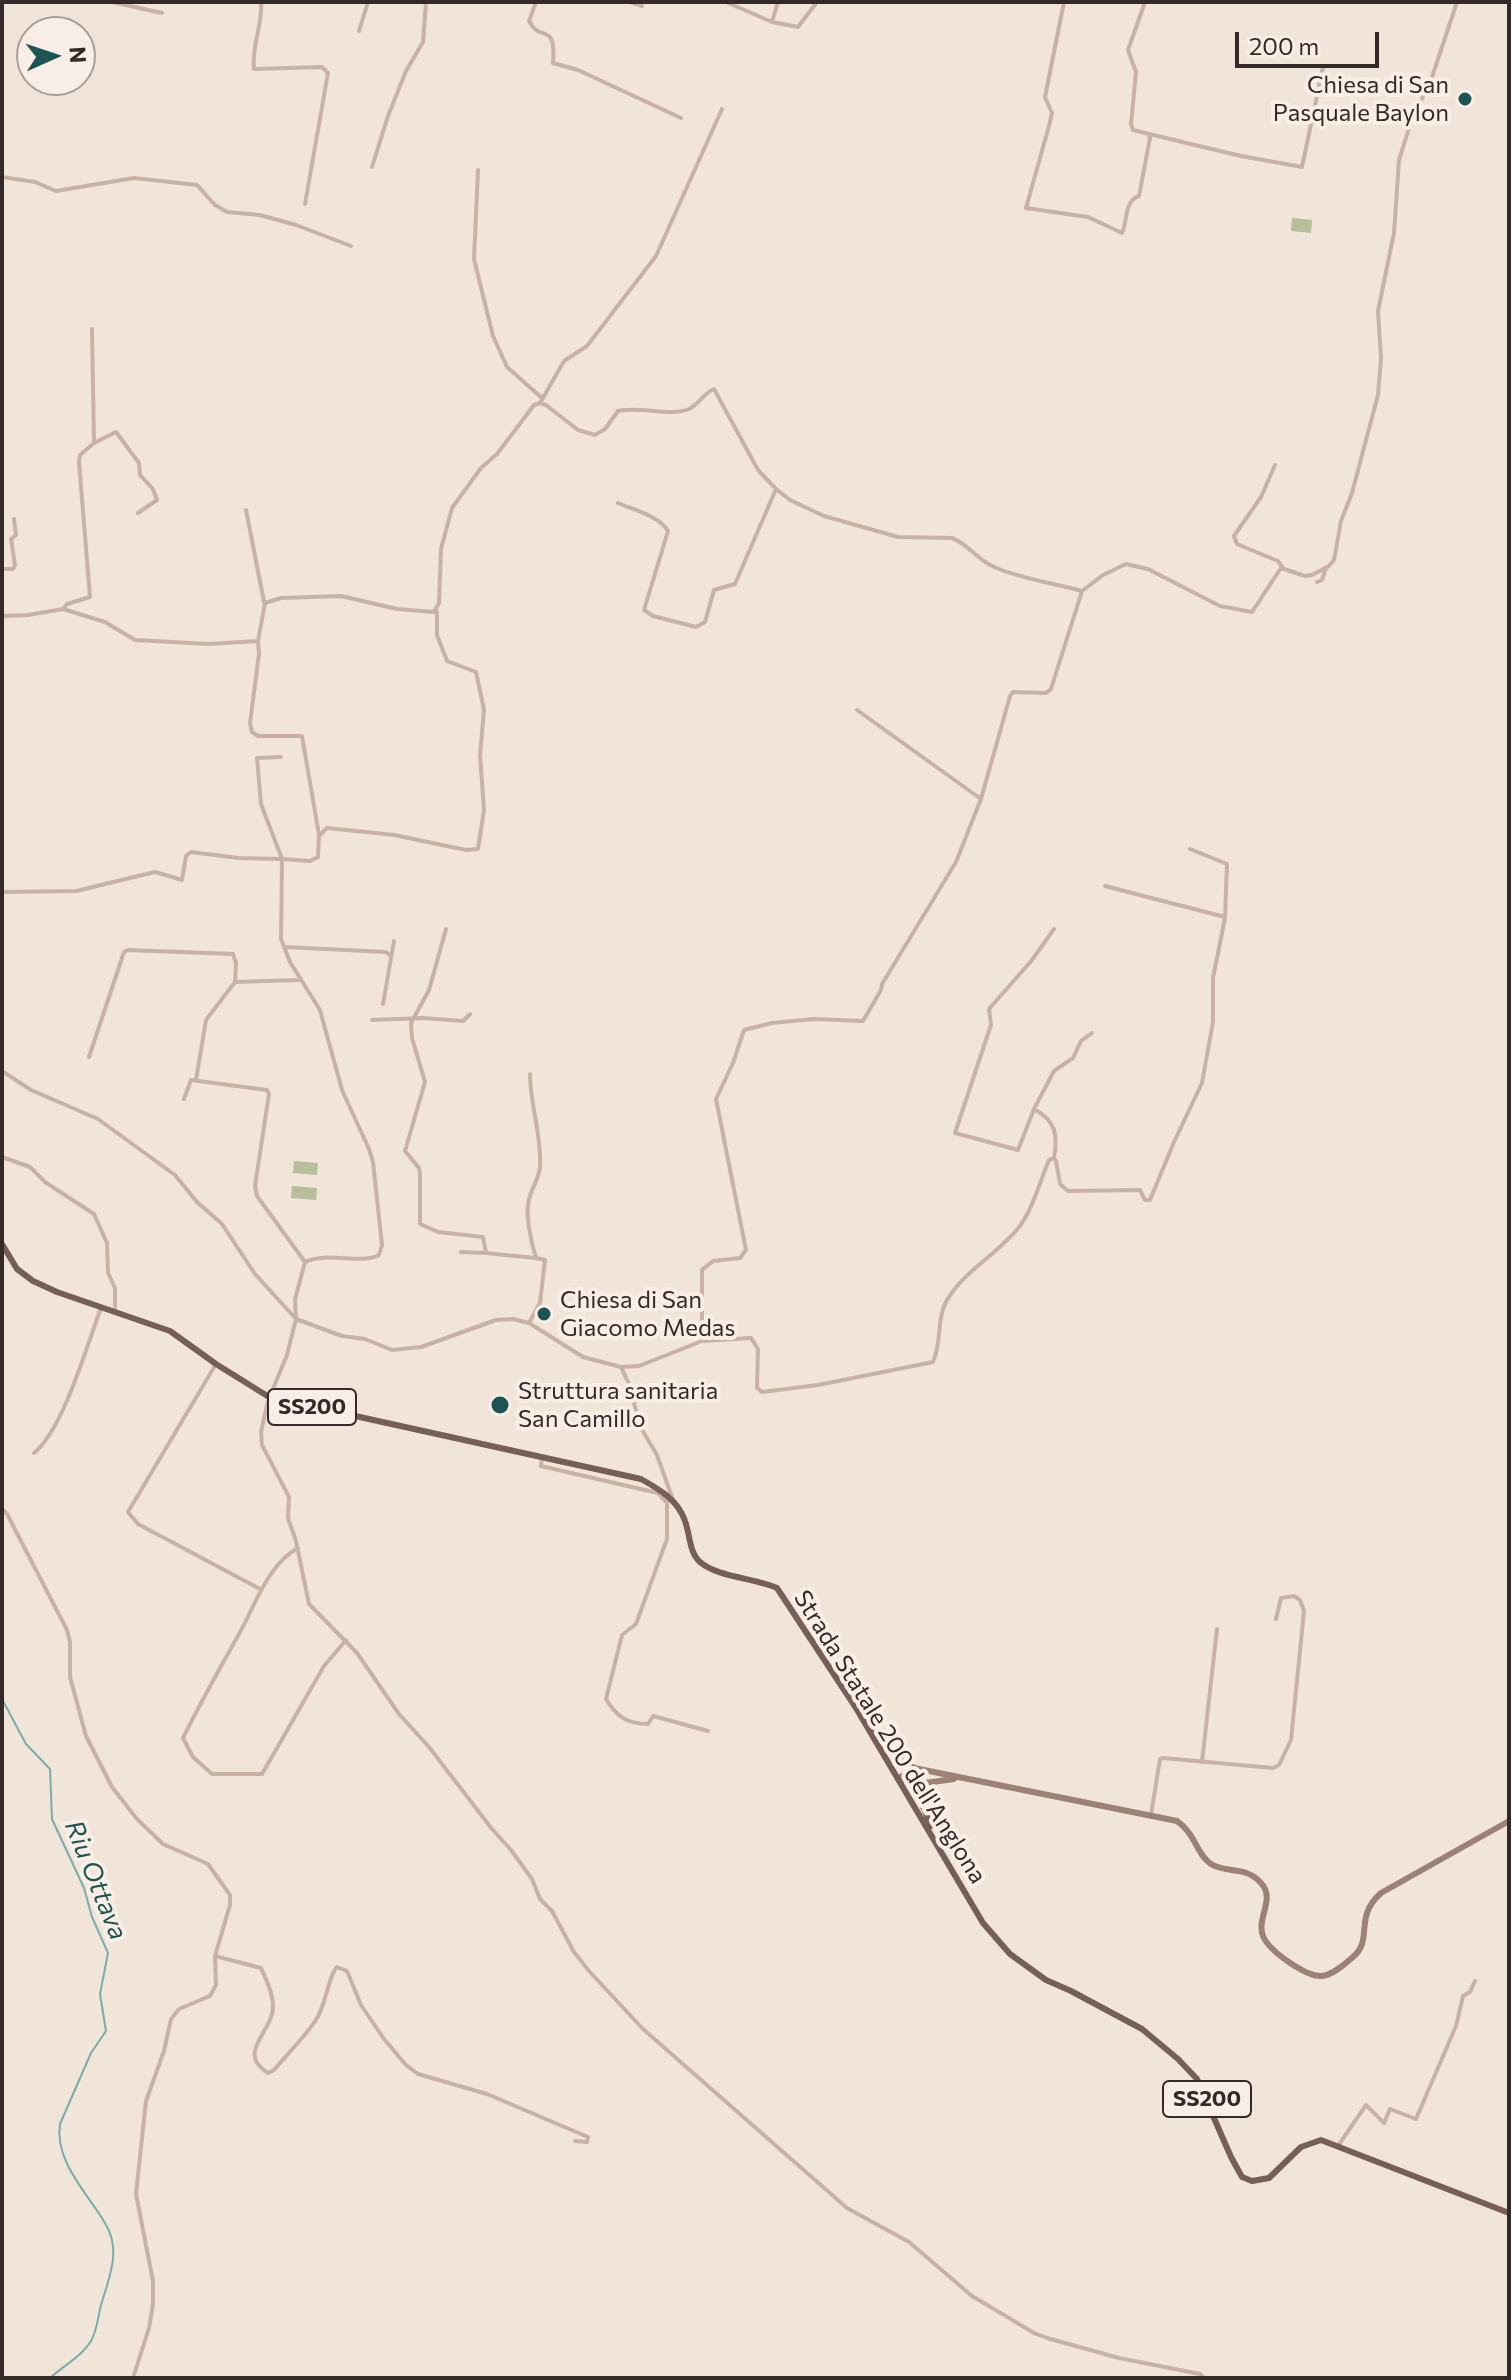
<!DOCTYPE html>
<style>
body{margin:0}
#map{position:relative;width:1511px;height:2380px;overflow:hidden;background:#f1e4d9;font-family:Commissioner,sans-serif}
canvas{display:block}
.frame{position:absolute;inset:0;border:4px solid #342a27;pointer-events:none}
.north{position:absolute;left:16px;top:16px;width:80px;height:80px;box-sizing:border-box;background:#f9eee5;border:2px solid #aaa099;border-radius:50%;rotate:87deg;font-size:22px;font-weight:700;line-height:32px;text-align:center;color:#342a27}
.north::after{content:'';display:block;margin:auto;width:28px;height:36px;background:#1d5554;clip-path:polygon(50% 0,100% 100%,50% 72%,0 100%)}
.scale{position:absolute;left:1235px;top:32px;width:144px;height:36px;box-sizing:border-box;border:4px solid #342a27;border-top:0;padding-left:10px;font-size:24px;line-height:28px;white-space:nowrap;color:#342a27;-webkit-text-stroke:6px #f9eee5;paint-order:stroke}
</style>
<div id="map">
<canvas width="1511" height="2380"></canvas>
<div class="frame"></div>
<div class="north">N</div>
<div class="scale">200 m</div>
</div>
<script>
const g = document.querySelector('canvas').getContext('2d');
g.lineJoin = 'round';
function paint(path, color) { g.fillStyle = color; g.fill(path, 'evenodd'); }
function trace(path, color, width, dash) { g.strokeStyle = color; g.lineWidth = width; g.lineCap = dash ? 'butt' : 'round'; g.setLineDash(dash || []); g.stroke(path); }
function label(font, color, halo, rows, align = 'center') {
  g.font = font + ' Commissioner,sans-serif'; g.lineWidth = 8; g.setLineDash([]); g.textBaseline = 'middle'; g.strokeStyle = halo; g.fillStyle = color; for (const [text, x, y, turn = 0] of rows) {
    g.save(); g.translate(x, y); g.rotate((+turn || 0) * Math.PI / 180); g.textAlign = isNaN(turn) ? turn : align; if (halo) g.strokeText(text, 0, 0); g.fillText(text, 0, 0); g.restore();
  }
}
paint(new Path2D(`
 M1292 218 1312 220 1311 233 1291 231Z
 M294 1161 318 1163 317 1175 293 1173Z
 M292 1186 317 1188 316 1200 291 1198Z`), '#b6bf9a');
trace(new Path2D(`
 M2 1631V1650
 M2 1699 26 1744 50 1769 52 1819 84 1888 92 1917 108 1953 100 1994 106 2031 91 2053 60 2124C54 2161 88 2194 105 2223 122 2250 109 2278 101 2305 98 2317 97 2331 91 2341 82 2356 63 2366 50 2378`), '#79adab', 2);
trace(new Path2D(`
 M112 2 162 13
 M261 2C263 25 251 47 254 69L322 67 328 73 305 204
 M536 2 529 21C541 44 556 20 553 63L578 70 681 118
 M630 2 642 6
 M726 2 772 22 798 27 817 2
 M848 2H851
 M1064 2 1045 97 1052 113 1049 126 1026 208 1088 217 1122 233C1128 220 1124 201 1139 196L1150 138 1149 134 1133 130 1131 124 1136 72 1128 50 1145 2
 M772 22 778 2
 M359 31 368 2
 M1149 134 1241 156 1302 167 1323 67
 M372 167 388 116 406 71 423 42 426 2
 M478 170 474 259 493 336 507 367 542 398
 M2 177 35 182 56 191 134 178 197 185 215 205 227 212 260 215 296 225 351 246
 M540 403 564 361 587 346 656 256 722 109
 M94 443 116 432 139 463 140 475 153 489 157 500 138 513
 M1275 465 1261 497 1234 536 1237 544 1278 561 1283 568
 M618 503C634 510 659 516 668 531L644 610 653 616 696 627 705 622 714 590 735 584 776 489
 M246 510 264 602
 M2 569H13L15 565 11 539 16 535 14 519
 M1317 582 1322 580 1326 568
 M63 609 67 604 90 597 79 462 80 455 94 443 92 329
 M2 616 28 615 63 609 105 622 135 640 208 644 258 641 265 603 281 598 341 596 397 609 434 612 439 603 441 549 452 508 481 468 497 454 534 405 540 403 546 405 578 430 595 435 605 429 618 411C639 406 671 417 689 409 699 404 704 393 714 389L758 470 776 489 790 500 824 516 898 537 952 538C967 543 977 560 994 567 1021 579 1053 583 1082 591
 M258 641 259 654 250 723 252 732 258 736H302L319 835
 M857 710 981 799
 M1105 886 1225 917
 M2 892 76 891 155 872 182 880 186 856 191 852 238 858 282 859 261 804 257 758 281 757
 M446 929 429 990 411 1023 412 1038 425 1082 405 1151 419 1168 420 1174V1224L438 1232 483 1237 486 1253 461 1252
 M284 947 386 952 391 956
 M383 1004 394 941
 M372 1020 423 1018 463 1021 470 1014
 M89 1057 124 952 128 950 233 954 236 963 235 982
 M2 1071 31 1090 98 1119 175 1175 197 1202 222 1224 255 1274 296 1319 342 1336 365 1339 392 1350 421 1347 496 1320 513 1319 529 1323 583 1357 621 1367 639 1366 702 1341 751 1338 758 1349 757 1388 762 1392 818 1385 933 1362C943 1341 935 1317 949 1297 967 1269 999 1253 1019 1227 1033 1209 1040 1181 1049 1160L1054 1158 1056 1161 1060 1184 1068 1191 1140 1190 1145 1200H1150L1174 1142 1202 1083 1213 1022V978L1225 918 1227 864 1190 849
 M196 1080 206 1020 235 982 299 980
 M184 1099 191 1080 267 1090 269 1094 255 1186 257 1196 305 1262
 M1034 1109 1054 1071 1073 1058 1081 1041 1092 1033
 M2 1157 30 1167 45 1182 94 1214 107 1243 108 1273 115 1288V1311
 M1054 1158C1058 1134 1056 1121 1034 1109L1018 1150 955 1133 991 1025 989 1009 1032 960 1054 929
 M486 1253 535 1258
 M305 1262 295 1299 296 1319 287 1355 268 1401 261 1432 262 1445 289 1497 288 1518 296 1541 309 1604 357 1653 399 1714 429 1747 492 1829 511 1850 532 1879 540 1899 552 1911 574 1952 589 1971 643 2029 847 2208 909 2242 972 2296 1034 2333 1047 2338 1119 2358 1200 2374 1204 2378
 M305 1262C328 1251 361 1265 379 1255L382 1245 373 1162 369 1149 342 1090 320 1010 290 962 281 939 282 859 310 861 318 857 319 836 327 828 394 835 466 850 478 849 484 810 480 755 484 710 476 672 447 661 437 635V612
 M529 1323 540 1303 545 1260 536 1258C531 1242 524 1212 530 1196 533 1186 539 1178 540 1167 542 1136 530 1105 530 1074
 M702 1341V1270L713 1261 740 1258 746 1250 716 1099 733 1063 744 1030 772 1023 814 1019 863 1021 881 990 882 984 956 862 981 799 1010 696 1013 692 1046 693 1051 689 1082 591 1103 575 1126 564 1148 569 1220 606 1252 612 1281 568 1305 576 1312 575 1329 566 1334 560 1341 521 1352 493 1378 395 1381 358 1378 311 1394 233 1399 160 1412 119 1431 80 1457 2
 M216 1364 128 1512 138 1524 260 1589
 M621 1367 628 1382 641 1428 657 1455 673 1500
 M34 1453C63 1430 87 1345 101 1308
 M542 1458 541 1466 658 1493 667 1503V1539L636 1624 622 1635 606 1699C616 1716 627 1724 648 1724L653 1716 708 1731
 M2 1509 7 1514 67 1630 70 1642V1677L86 1736 112 1787 137 1819 163 1844 208 1864 230 1895V1905L215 1956 216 1985 210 1996 179 2009 171 2019 164 2051 146 2101 136 2194 153 2281V2304L149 2328 133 2378
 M298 1548C268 1564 255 1606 239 1634 222 1664 205 1695 189 1726L183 1738 193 1757 212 1774H262L324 1666 346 1640
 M1202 1762 1217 1629
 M1151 1815 1160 1759 1163 1758 1273 1768 1279 1765 1291 1740 1304 1611 1300 1600 1294 1596 1281 1598 1276 1619
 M215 1956 261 1968C266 1979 273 1993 273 2006 273 2033 235 2052 268 2073L274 2070C288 2053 304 2038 316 2020 326 2005 329 1974 337 1967L347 1971 361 2005 384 2039 406 2065 418 2074 487 2094 588 2137 587 2142 575 2141
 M1338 2146 1366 2105 1384 2123 1390 2109 1416 2119 1456 2026 1463 1996 1470 1992 1475 1981`), '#c8b2a6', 4);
trace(new Path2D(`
 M898 1779 914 1768 1177 1821C1196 1834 1196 1854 1211 1864 1227 1874 1245 1865 1261 1883 1276 1899 1256 1918 1263 1936 1269 1951 1306 1977 1322 1976 1333 1975 1345 1964 1353 1957 1374 1939 1353 1918 1381 1893L1509 1821
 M898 1779 925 1783 954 1779`), '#9c8177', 6);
trace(new Path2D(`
 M2 1244 17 1269 33 1281 57 1292 170 1331 216 1364 269 1397 641 1479C659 1489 678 1500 685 1521 690 1534 689 1552 700 1562 717 1577 754 1578 777 1588L856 1708 983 1923 1010 1954 1046 1980 1071 1991 1142 2029 1178 2059 1197 2079 1231 2157 1242 2177 1252 2181 1269 2178 1301 2147 1321 2140 1509 2213
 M871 1726 897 1757 914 1768
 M925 1783 920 1799 931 1826`), '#765f58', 6);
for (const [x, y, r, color] of [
 [1465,99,8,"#1d5554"],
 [544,1314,8,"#1d5554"],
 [500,1405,10,"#1d5554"]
]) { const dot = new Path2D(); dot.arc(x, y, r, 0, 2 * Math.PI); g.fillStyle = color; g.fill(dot); trace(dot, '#f9eee5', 3); }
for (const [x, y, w] of [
 [312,1407,88],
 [1207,2099,88]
]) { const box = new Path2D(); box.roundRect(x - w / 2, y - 18, w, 36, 6); g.fillStyle = '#f9eee5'; g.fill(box); trace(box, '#342a27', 2); }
label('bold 22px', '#342a27', null, [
 ["SS200",312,1407],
 ["SS200",1207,2099]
]);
label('24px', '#342a27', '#f9eee5', [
 ["Chiesa di San",1449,85,"right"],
 ["Pasquale Baylon",1449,113,"right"],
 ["Chiesa di San",560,1300],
 ["Giacomo Medas",560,1328],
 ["Struttura sanitaria",518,1391],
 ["San Camillo",518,1419]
], 'left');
label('24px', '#342a27', '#f9eee5', [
 ["Strada Statale 200 dell'Anglona",890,1737,58]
]);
label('italic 26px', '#1d5554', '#f9eee5', [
 ["Riu Ottava",96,1880,68]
]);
</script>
